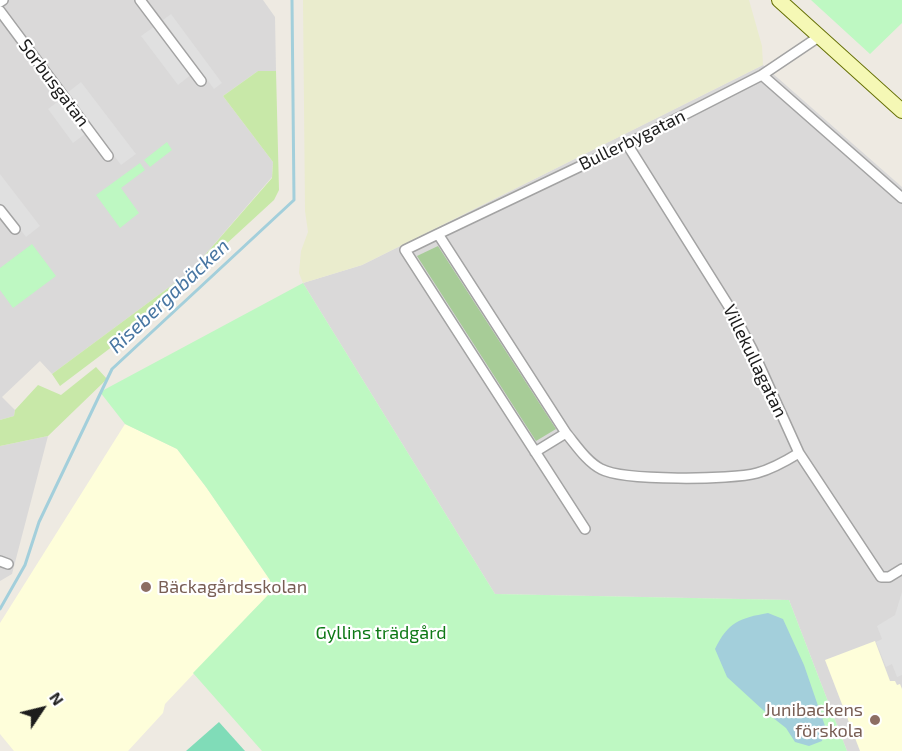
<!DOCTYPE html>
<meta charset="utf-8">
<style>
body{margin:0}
#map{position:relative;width:902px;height:751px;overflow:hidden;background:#eeeae2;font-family:"Exo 2",sans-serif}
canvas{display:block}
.north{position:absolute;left:12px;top:679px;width:60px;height:60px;-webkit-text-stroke:4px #fff;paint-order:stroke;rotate:55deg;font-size:16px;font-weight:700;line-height:24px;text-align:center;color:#1c1c1c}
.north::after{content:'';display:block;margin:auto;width:21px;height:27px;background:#1c1c1c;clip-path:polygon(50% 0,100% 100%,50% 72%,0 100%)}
</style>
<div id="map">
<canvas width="902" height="751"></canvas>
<div class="north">N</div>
</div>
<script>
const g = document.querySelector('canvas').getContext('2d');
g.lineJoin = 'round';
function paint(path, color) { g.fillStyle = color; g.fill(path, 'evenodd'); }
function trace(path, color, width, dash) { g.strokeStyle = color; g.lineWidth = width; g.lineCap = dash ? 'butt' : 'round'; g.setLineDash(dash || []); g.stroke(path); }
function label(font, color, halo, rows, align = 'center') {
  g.font = font + ' "Exo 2",sans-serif'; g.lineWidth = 4.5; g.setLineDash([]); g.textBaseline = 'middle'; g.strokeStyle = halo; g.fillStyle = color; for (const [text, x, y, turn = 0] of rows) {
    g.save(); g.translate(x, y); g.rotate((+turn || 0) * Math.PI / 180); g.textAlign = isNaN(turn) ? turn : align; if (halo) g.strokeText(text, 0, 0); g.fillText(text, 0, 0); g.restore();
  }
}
paint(new Path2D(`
 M0 0H263L275 17 276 71H258L223 96 273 162 272 177 191 271 52 374 40 361 2 397 15 410 14 416 0 420Z
 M763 65 902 187V751H847L789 600 495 594 303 283 362 265Z
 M48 436 12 574 0 581V446Z`), '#dad9d9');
paint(new Path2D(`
 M125 424 177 449 206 487 270 580V593L165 704 163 713 128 751H14L0 734V623Z
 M875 641 890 681H895L897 685 900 684 902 689V751H860L825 660Z`), '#fefeda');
paint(new Path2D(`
 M303 0H749L762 46 763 65 362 265 303 283 299 273 301 251 308 232 305 211Z`), '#eaeccd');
paint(new Path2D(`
 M258 71H276L279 190 274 200 125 337 60 386 52 374 191 271 272 178 273 162 223 96Z
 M96 367 107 379 48 436 0 446V420L14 416 15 410 38 385 61 395Z`), '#c8e8a8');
paint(new Path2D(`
 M438 246 556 429 536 441 417 256Z`), '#a7cc97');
paint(new Path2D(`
 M811 0H902V23L870 54Z
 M167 142 172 150 150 167 144 160Z
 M140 163 145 170 121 188 139 213 120 228 96 195Z
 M32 244 56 276 13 308 0 290V268Z
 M303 283 495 594 789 600 847 751H262L193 673 270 593V580L206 487 177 449 125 424 100 392Z`), '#bef8c2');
paint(new Path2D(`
 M219 722 245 751H186Z`), '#80dcb8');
paint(new Path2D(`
 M171 14 222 83 214 89 163 20Z
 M155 26 192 74 178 85 141 36Z
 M81 82 136 154 121 165 67 93Z
 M60 100 85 134 73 143 48 109Z
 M0 174 40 226 26 237 0 203Z
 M902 592V675L897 677 892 664 886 667 876 642 882 639 877 626 895 615Z`), '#e0e0e0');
paint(new Path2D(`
 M768 613 783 619 804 665 825 726 822 741 809 746 795 742 786 728 763 710 727 677 715 649C728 622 740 618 768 613Z`), '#a3cfdb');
trace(new Path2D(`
 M0 609 25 565 39 522 112 369 294 200 292 0`), '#a3cfdb', 3);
const minor = new Path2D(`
 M140 0 201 81
 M0 2 3 0
 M0 11 108 156
 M762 75 902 198
 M627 144 733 313 752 349 799 453 881 577H889L902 569
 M0 210 15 229
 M438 234 405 250 585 529
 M535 452 566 433
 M799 453C786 461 772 469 757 473 732 480 623 481 601 469 587 462 576 445 566 433L438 234 627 144 762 75 820 36
 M0 561 8 564`);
const secondary = new Path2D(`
 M779 0 902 111`);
trace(minor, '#a3a3a3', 12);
trace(secondary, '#667006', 16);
trace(minor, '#fff', 9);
trace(secondary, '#f5f8b5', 14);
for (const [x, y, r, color] of [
 [146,587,6,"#8d6e63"],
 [875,720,6,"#8d6e63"]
]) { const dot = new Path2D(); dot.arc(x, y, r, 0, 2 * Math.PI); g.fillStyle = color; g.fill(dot); trace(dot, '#fff', 2); }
label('18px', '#1c1c1c', '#fff', [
 ["Sorbusgatan",54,83,53],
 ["Bullerbygatan",632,140,-26],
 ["Villekullagatan",755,361,64]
]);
label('18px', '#785e54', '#fff', [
 ["Bäckagårdsskolan",158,587],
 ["Junibackens",863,710,"right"],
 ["förskola",863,731,"right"]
], 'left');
label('18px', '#0d7815', '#fff', [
 ["Gyllins trädgård",381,633]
]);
label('italic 20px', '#4876a2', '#fff', [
 ["Risebergabäcken",169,296,-43]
]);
</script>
